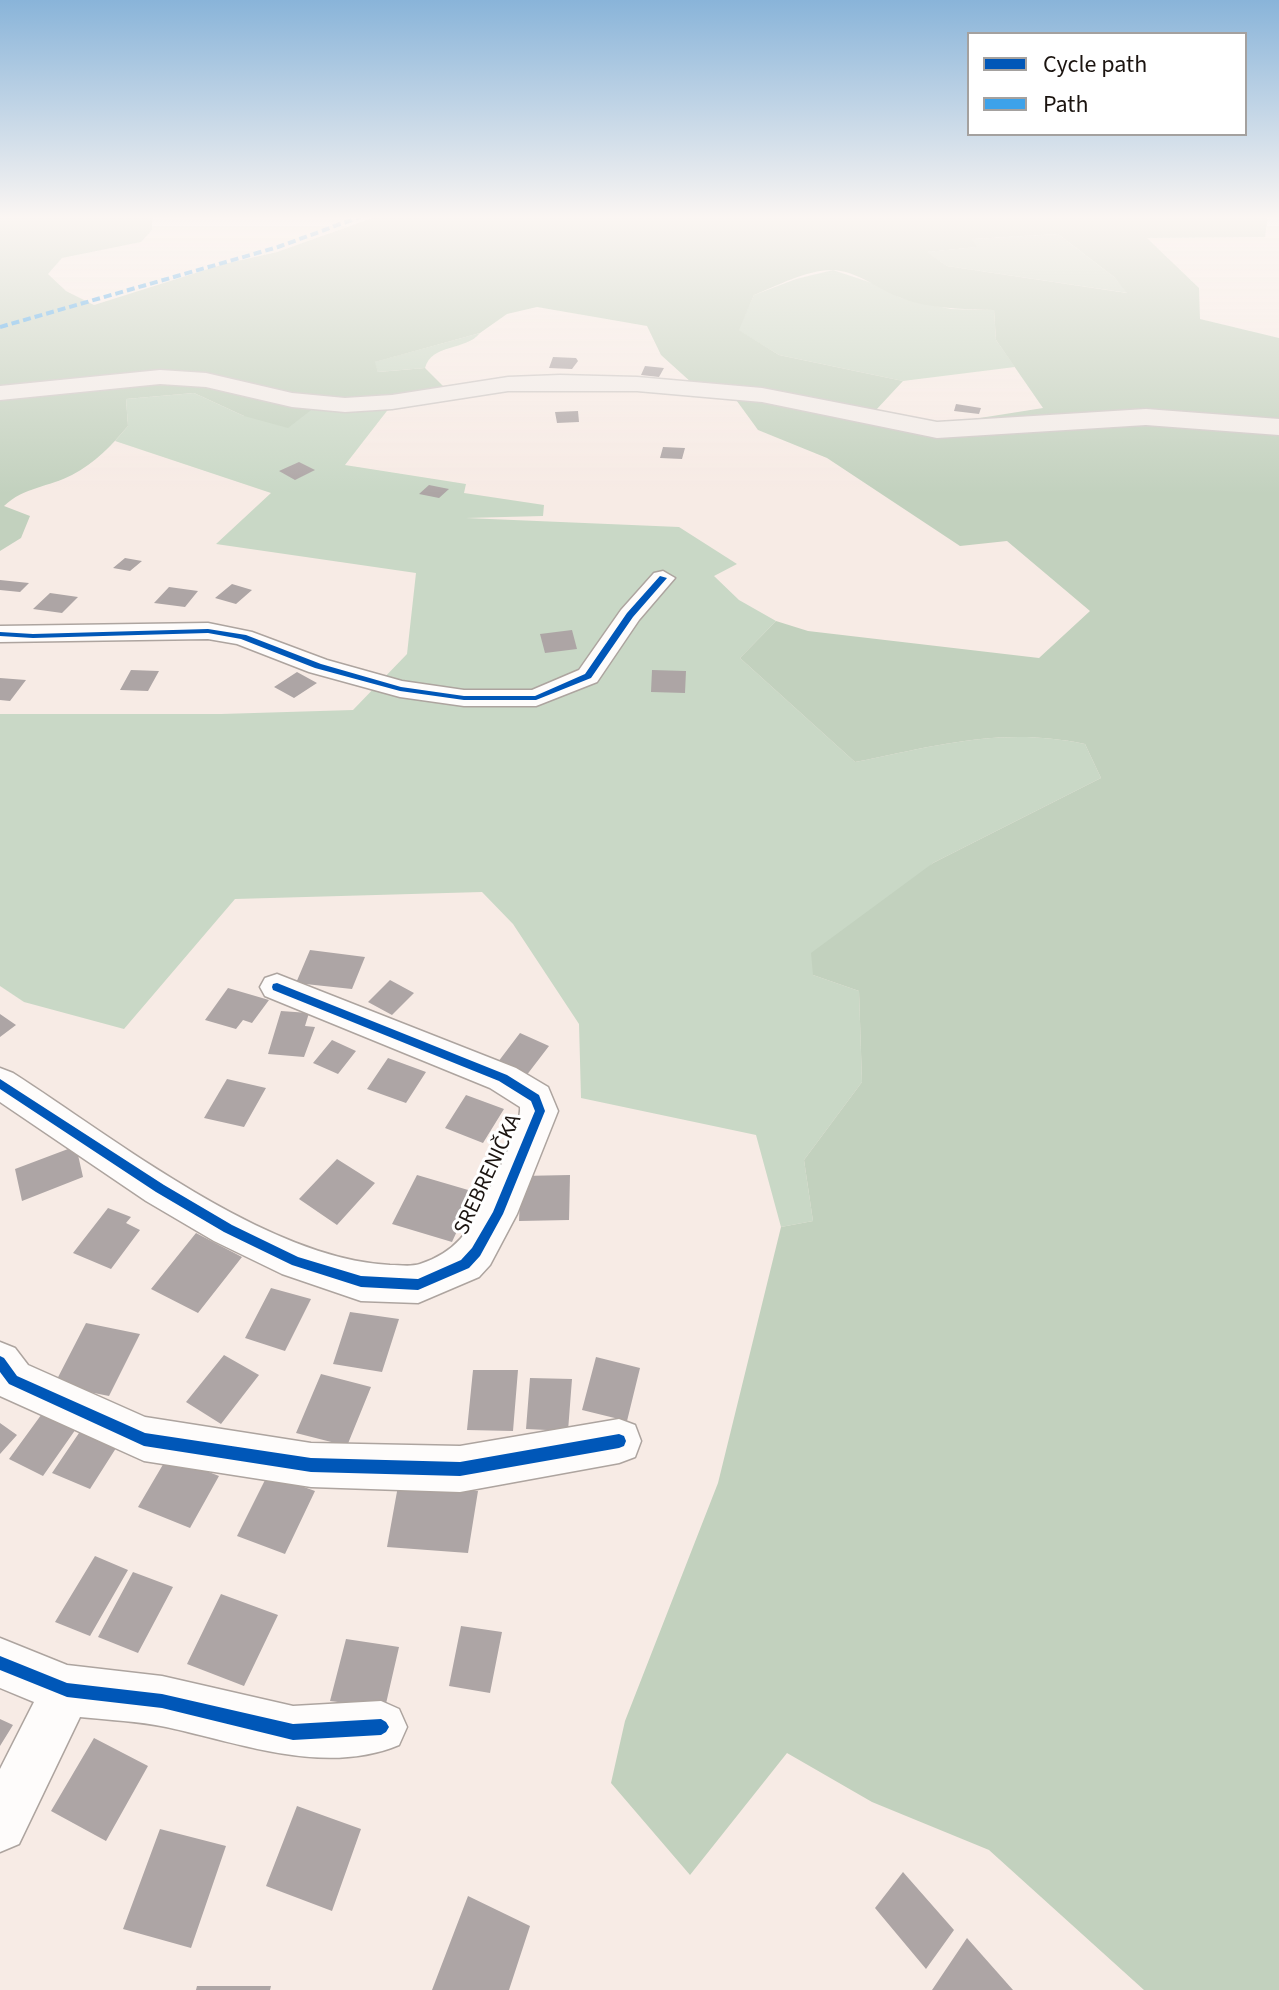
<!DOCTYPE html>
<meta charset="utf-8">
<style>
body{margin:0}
#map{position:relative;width:1279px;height:1990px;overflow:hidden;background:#f7ebe5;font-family:"Source Sans 3",sans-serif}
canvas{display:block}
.legend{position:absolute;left:967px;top:32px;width:280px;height:104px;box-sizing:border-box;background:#fff;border:2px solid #a4a19f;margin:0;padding:10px 14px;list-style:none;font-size:24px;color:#1b1410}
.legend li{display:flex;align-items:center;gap:16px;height:40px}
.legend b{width:40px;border:2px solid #a4a19f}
</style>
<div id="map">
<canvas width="1279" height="1990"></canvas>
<ul class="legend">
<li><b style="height:10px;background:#0057b8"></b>Cycle path</li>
<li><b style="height:10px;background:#3da2ea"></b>Path</li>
</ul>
</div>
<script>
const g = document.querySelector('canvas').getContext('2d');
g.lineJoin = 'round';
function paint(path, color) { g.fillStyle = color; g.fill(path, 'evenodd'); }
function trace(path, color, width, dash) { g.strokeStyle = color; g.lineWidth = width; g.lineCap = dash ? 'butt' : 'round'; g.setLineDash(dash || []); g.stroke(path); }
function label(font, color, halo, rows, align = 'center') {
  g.font = font + ' "Source Sans 3",sans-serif'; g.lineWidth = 6; g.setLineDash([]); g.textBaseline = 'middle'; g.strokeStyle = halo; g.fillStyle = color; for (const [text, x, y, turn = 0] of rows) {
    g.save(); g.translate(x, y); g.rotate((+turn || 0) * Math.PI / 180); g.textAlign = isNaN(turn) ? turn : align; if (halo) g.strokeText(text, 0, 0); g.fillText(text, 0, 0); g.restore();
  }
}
paint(new Path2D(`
 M1058 234 1114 277 1128 293 947 266 926 252 976 247 972 239Z
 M833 270 875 284 901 298 951 309 994 310 996 340 1015 367 903 381 779 355 738 330 754 295 796 279Z
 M480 333C466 351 432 343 425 368L378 372 374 362Z
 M194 393 244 416 315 407H390L345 465 466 484 464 493 544 505 543 516 466 518 679 527 737 564 714 576 739 600 776 621 740 658 855 762C935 746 1003 726 1085 744L1101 778 933 863 813 975 859 991 862 1082 804 1160 813 1221 781 1227 756 1135 581 1098 579 1024 513 924 482 892 235 899 124 1029 24 1002 0 986V714H221L353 710 407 654 416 573 216 544 271 493 115 441 128 426 126 399Z`), '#c9d8c6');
paint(new Path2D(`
 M0 215H159L152 219V230L141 242 62 258 48 274 66 291 94 305 224 264 277 252 381 215H1268L1265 237 1147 238 1199 288 1200 319 1279 338V1990H1144L989 1850 872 1802 787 1753 690 1875 611 1783 625 1721 718 1483 781 1227 813 1221 804 1160 862 1082 859 991 813 975 811 953 933 863 1101 778 1085 744C1003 726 935 746 855 762L740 658 776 621 808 631 1039 658 1090 611 1007 541 960 546 827 458 758 430 734 397 942 424 1043 408 996 340 994 310C963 309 930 309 901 298 879 290 856 270 832 270 806 270 777 286 754 295L739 330 779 355 903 381 876 410 692 383 661 355 647 326 537 307 507 314 480 333 375 362 378 372 425 368 448 391 315 407 288 428 244 416 194 393 126 399 128 426C111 446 95 463 72 475 49 487 24 487 4 506L30 516 21 538 0 551ZM1058 234 1114 277 1127 293 947 266 927 252 977 247 972 239Z`), '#c2d1be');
paint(new Path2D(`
 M553 357 576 358 578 361 572 369 549 368Z
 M645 366 664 368 659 377 641 375Z
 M956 404 981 408 979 414 954 411Z
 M578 411 579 422 557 423 555 412Z
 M663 447 685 448 682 459 660 458Z
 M299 462 315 470 295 480 279 471Z
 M429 485 449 489 439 498 419 494Z
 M125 558 142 561 130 571 113 568Z
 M0 580 29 583 20 592 0 590Z
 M232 584 252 590 236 604 215 598Z
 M169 587 198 591 185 607 154 603Z
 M50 593 78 597 62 613 33 609Z
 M572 630 577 649 545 653 540 634Z
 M131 670 159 671 148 691 120 690Z
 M652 670 686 671 685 693 651 692Z
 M297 672 317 683 294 698 274 687Z
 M0 678 26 680 10 701 0 700Z
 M310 950 365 957 352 989 296 983Z
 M390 980 414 993 392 1015 368 1002Z
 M228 988 269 1000 252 1023 243 1020 236 1029 205 1020Z
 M281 1011 309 1013 305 1026 315 1027 304 1057 268 1054Z
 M0 1014 16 1025 0 1037Z
 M520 1033 549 1046 526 1076 498 1062Z
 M332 1040 356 1051 338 1074 313 1063Z
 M388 1058 426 1072 406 1103 367 1089Z
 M227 1079 266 1088 244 1127 204 1118Z
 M466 1095 504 1109 483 1143 445 1128Z
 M76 1146 83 1177 22 1201 15 1169Z
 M337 1159 375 1183 337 1225 299 1199Z
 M417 1175 475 1192 452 1242 392 1224Z
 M570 1175 569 1220 519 1221 521 1176Z
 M108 1208 131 1217 126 1223 140 1230 111 1269 73 1253Z
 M196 1233 242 1257 198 1313 151 1289Z
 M271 1288 311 1299 285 1351 245 1338Z
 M350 1312 399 1319 382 1372 333 1364Z
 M86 1323 140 1334 109 1396 54 1385Z
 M224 1355 259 1375 221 1424 186 1402Z
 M596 1357 640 1368 627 1421 582 1410Z
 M473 1370H518L513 1431 467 1430Z
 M321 1374 371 1387 347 1446 296 1433Z
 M530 1378 572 1379 568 1431 526 1429Z
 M44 1411 78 1426 43 1476 9 1459Z
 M0 1423 17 1435 0 1454Z
 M81 1430 118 1445 90 1489 52 1473Z
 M168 1456 219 1476 190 1528 138 1507Z
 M268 1474 315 1491 285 1554 237 1536Z
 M398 1486 478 1491 468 1553 387 1547Z
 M95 1556 128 1570 90 1636 55 1622Z
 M133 1572 173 1587 138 1653 98 1637Z
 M221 1594 278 1615 244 1686 187 1664Z
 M461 1626 502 1632 490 1693 449 1686Z
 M346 1639 399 1647 385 1708 330 1701Z
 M0 1719 13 1725 0 1746Z
 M94 1738 148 1766 106 1841 51 1811Z
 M297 1806 361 1829 332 1911 266 1886Z
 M160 1829 226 1846 191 1948 123 1929Z
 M903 1872 954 1930 926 1969 875 1908Z
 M468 1896 530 1926 509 1990H432Z
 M967 1938 1013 1990H932Z
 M197 1986H271L270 1990H196Z`), '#ada5a5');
const minor = new Path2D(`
 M663 571 675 578 639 620 597 682 536 706H464L400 697 309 672 237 644 208 639 0 642V626L208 623 252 632 327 660 402 681 464 690H532L579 670 621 610 654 573Z
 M277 974 516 1068 548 1087 558 1111 517 1214 490 1265 479 1277 418 1303 361 1301 282 1274 214 1241 146 1201 0 1102V1068L13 1073C116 1139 266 1259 390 1265 399 1265 411 1267 420 1264 455 1253 471 1230 485 1198 495 1178 522 1126 520 1107L490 1088 265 996 260 987 265 978Z
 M0 1342 15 1348 28 1365 145 1417 311 1443 460 1446 619 1419 635 1425 641 1441 635 1457 619 1463 460 1492 311 1487 144 1461 0 1396Z
 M0 1638 67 1665 162 1676 293 1706 381 1701 399 1709 407 1727 399 1745C325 1776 240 1743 166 1727 138 1721 109 1720 80 1717L19 1844 0 1852V1769L34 1702 0 1688Z`);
const major = new Path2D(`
 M160 370 206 373 292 393 345 398 392 395 508 377 560 375 637 377 762 388 937 422 1146 409 1279 419V435L1146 425 937 438 762 402 637 391H508L392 409 345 412 292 407 206 387 160 384 0 400V386Z`);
trace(minor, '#ada49f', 3);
trace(major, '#cec9c6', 3);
paint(minor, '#fefcfb');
paint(major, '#f2ece8');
trace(new Path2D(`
 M0 327 278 247 365 215`), '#3da2ea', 4, [8, 4]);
paint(new Path2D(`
 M660 576 667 578 633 617 591 678 536 700H464L400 691 315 668 241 639 208 633 33 638 0 636V632L33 634 208 629 246 635 321 664 401 687 464 696H535L585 674 627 613Z
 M277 983 507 1075 539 1095 545 1111 503 1214 480 1256 469 1268 418 1290 361 1287 292 1265 224 1232 156 1192 0 1089V1079L164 1185 232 1225 298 1257 361 1276 418 1279 461 1260 472 1248 493 1212 535 1111 531 1101 499 1081 273 990 272 987 273 984Z
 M0 1356 4 1358 17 1376 145 1433 311 1458 460 1462 619 1434 624 1436 626 1441 624 1446 619 1448 460 1476 311 1472 144 1446 9 1384 0 1372Z
 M0 1656 67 1683 162 1694 293 1724 381 1719 386 1722 389 1727 386 1732 381 1735 293 1740 162 1708 67 1697 0 1670Z`), '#0057b8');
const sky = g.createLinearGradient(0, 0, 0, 494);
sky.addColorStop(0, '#89b4d9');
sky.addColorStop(0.44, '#fbf6f3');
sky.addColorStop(1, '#fbf6f300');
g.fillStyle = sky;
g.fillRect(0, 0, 1279, 494);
label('22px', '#1b1410', '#fff', [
 ["SREBRENIČKA",489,1175,-65]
]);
</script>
